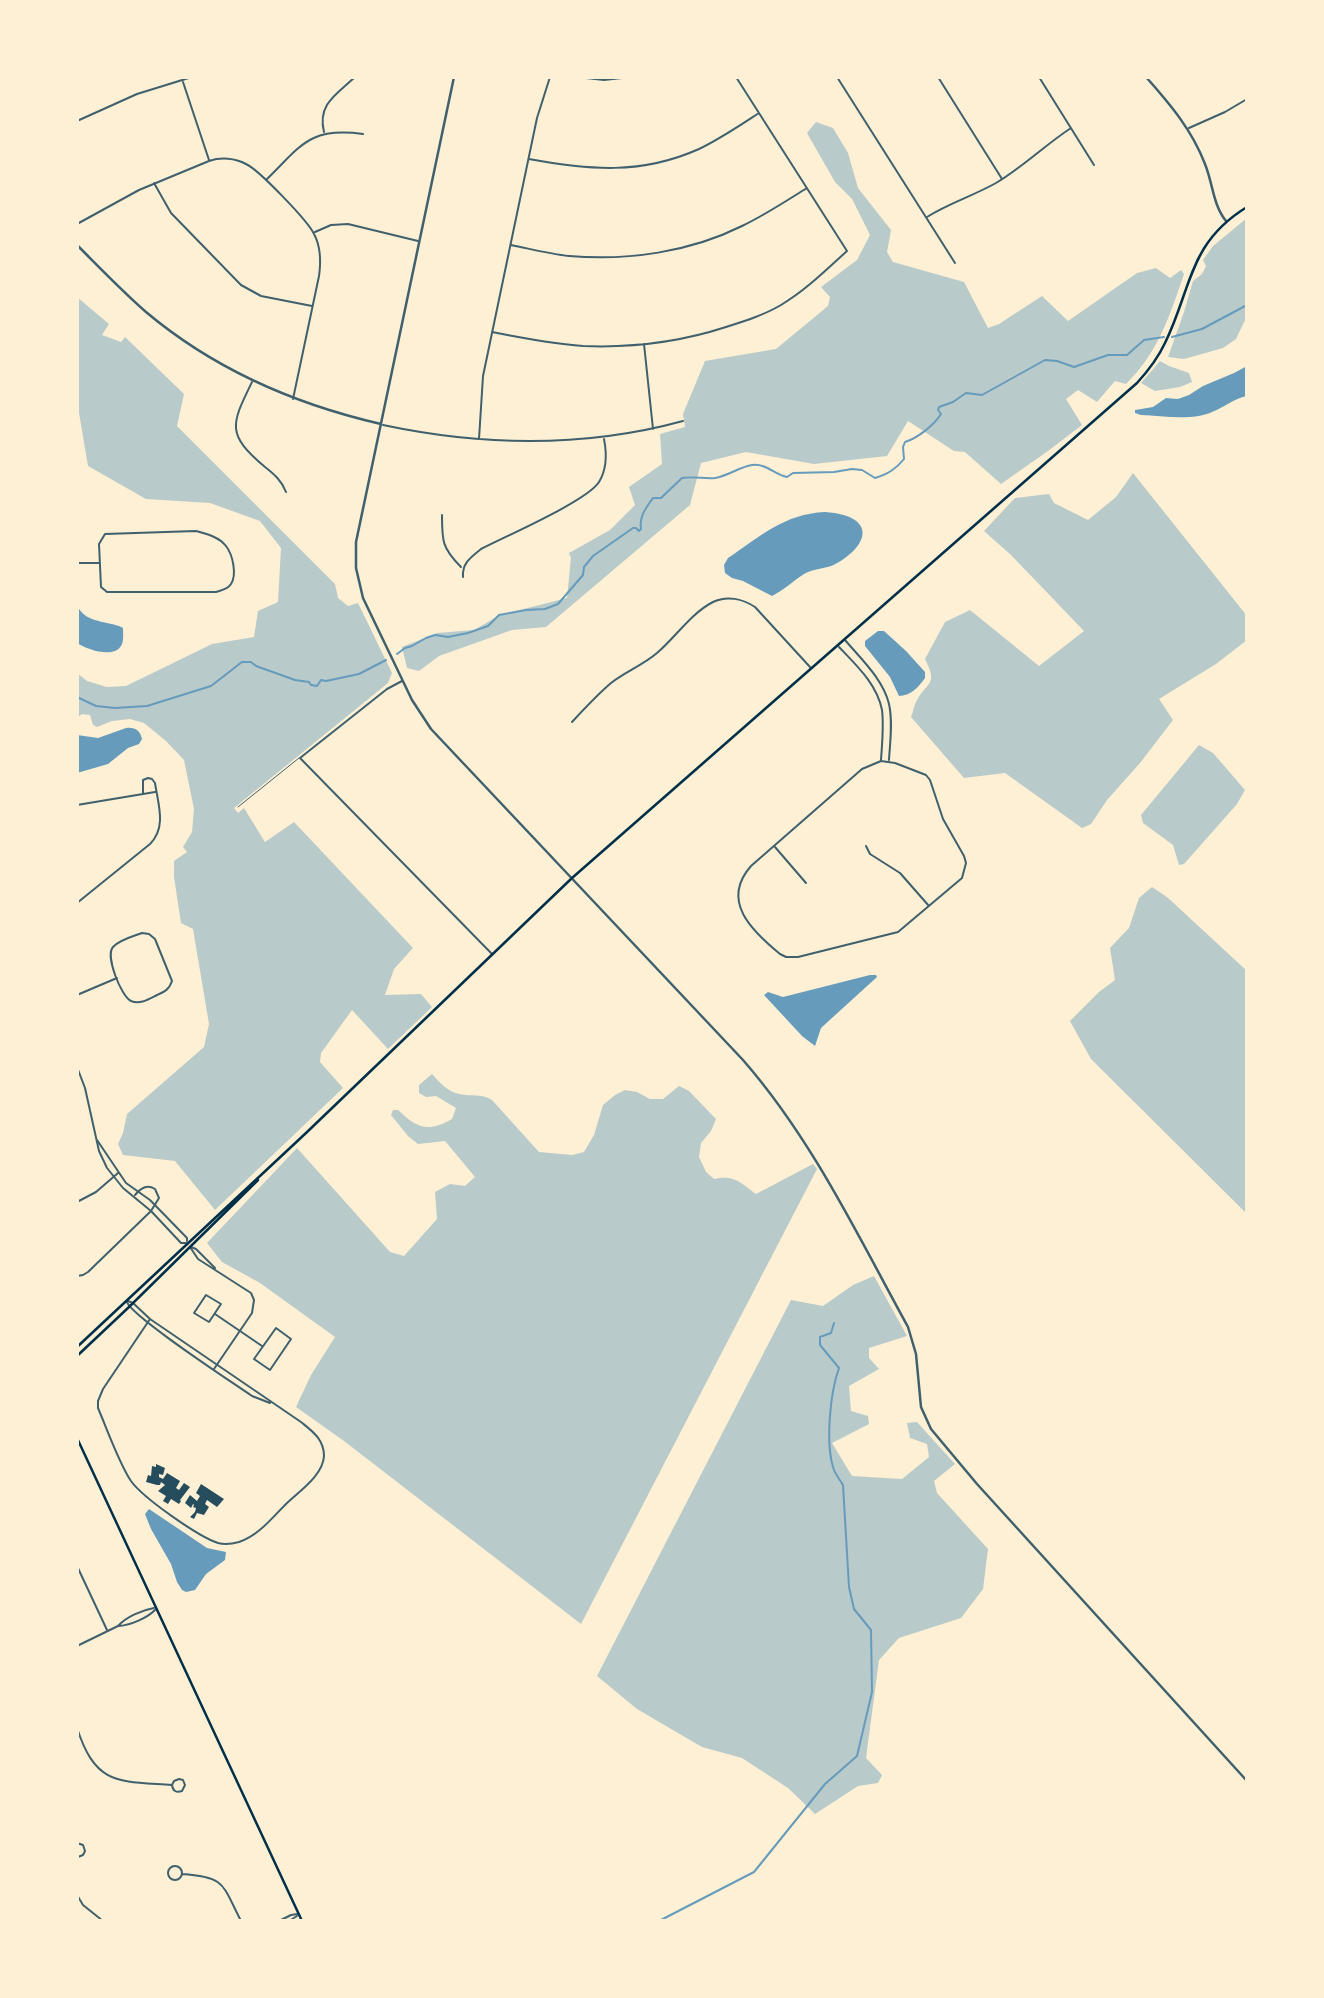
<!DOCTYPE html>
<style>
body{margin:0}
#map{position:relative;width:1324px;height:1998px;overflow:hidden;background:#fdf0d5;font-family:Georgia,serif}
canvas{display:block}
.frame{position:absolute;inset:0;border:79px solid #fdf0d5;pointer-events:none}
</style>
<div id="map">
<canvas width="1324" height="1998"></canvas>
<div class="frame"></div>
</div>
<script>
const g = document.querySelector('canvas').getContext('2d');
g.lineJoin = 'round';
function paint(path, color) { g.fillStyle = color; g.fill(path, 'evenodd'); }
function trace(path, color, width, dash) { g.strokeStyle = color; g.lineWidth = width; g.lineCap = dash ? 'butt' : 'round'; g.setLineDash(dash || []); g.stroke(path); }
paint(new Path2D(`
 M816 122 833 128 848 153 858 188 891 230 887 252 893 262 964 282 988 328 999 324 1042 296 1068 321 1137 273 1156 268 1170 278 1181 270 1184 274C1170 315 1158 353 1126 384L1115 381 1097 402 1078 390 1066 399 1082 425 1048 451 1001 484 965 452 954 451 908 421 887 456 814 464 746 452 701 463 690 505 546 627 512 630 439 656 419 671 407 668 402 647 437 633 474 630 500 615 567 598 571 558 569 553 610 530 635 505 629 487 662 464 660 434 685 427 683 414 705 361 776 349 828 306 830 297 821 287 857 260 870 235 852 199 835 182 807 133Z
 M1247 218V316L1236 339 1223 348 1184 359 1168 357 1184 312 1193 281 1202 274 1206 266 1203 260 1213 246Z
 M77 297 109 324 102 335 121 342 125 337 184 394 177 426 335 584 338 598 348 606 358 603 392 673 388 683 234 808 238 813 244 808 265 842 294 822 413 948 394 969 385 995 421 994 432 1007 388 1049 352 1010 321 1053 320 1062 343 1088 215 1210 175 1161 123 1155 118 1144 123 1133 127 1114 204 1047 209 1024 193 929 181 923 174 877V861L187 852 183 847 192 832 194 809 184 760 166 741 144 723 130 719 112 721 97 727 93 725 90 715 82 714 77 718V673L87 681 107 687 126 686 212 644 254 637 258 611 278 602 281 548 260 521 210 503 146 499 88 466 77 401Z
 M1160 361 1169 366 1189 373 1192 382 1180 387 1155 391 1141 383Z
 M1133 473 1247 616V640L1216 664 1159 699 1173 720 1140 763 1107 800 1091 824 1082 828 1005 773 964 778 911 717C913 712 914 705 917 700 928 681 938 685 925 659L945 622 970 610 1039 666 1084 631 1011 555 984 531 1015 498 1049 494 1054 503 1088 520 1116 497Z
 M1199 745 1213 753 1245 790 1237 804 1184 864 1179 865 1173 845 1143 823 1141 815Z
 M1152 887 1167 897 1247 971V1214L1091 1059 1070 1021 1099 992 1115 980 1110 948 1129 928 1139 898Z
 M432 1074C440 1083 447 1091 459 1094 472 1097 480 1093 492 1100L539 1152 572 1155 584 1152 594 1135 603 1105 615 1095 625 1090 637 1092 650 1099H663L679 1086 689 1091 716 1119 711 1131 701 1143 699 1157 706 1172 714 1179C735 1175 739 1182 756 1194L813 1164 817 1169 581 1624 344 1441 296 1407 311 1375 335 1337 260 1283 222 1262 207 1243 297 1148 390 1252 404 1256 437 1219 435 1192 450 1184 465 1186 475 1177 445 1141 418 1144 408 1136 391 1115 393 1110H398C417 1128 428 1133 452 1119L456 1108 436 1096 426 1097 419 1093V1085Z
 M874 1276 907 1336 869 1348V1358L879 1369 849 1386 851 1411 868 1416 869 1424 832 1443 852 1476 902 1479 929 1457 927 1444 910 1438 907 1423 917 1422 955 1464 934 1481 937 1493 988 1549 983 1589 961 1618 899 1638 879 1660 866 1758 882 1775 878 1783 858 1786 815 1814 788 1788 742 1758 702 1747 637 1709 597 1676 791 1300 823 1306 853 1285Z`), '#b9caca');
paint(new Path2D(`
 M1247 366V396C1233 399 1225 407 1212 412 1192 421 1163 416 1141 415L1135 413V410L1153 407 1166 398 1178 399 1189 395 1203 386 1234 373Z
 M825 512C837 513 853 515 860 525 871 541 844 561 831 566 822 569 813 569 804 574 793 581 784 590 772 596L743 581 732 578 725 573 724 565 728 558C761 536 784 514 825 512Z
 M77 605C84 622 104 621 119 626L123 628C123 634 124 642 121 646 113 659 86 649 77 643Z
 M878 631H884L906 651 925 672V678C919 687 910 696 899 696L890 677 865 646V641Z
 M126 728C135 727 140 730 142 739L139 744 128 748 108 764 77 773V735L98 738Z
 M870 975H876L877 977 821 1028 815 1046 802 1036 764 995 768 992 783 997Z
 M149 1509 207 1548 226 1552 225 1560 206 1574 195 1590 186 1592 182 1590 177 1582 171 1564 151 1529 145 1514Z`), '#669bbc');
trace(new Path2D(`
 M1172 337 1202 329 1247 305
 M397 654 405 648 412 646 426 638 435 635 448 637 468 633 488 626 499 615 526 610 545 609 558 604 583 575 584 567 593 556 633 528H636L639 531 641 529C639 516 646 508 653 498H661L682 478C693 476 704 479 715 478 728 476 739 467 752 465 766 463 775 475 787 477L793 473 834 472 852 469 862 470 875 478C888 474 896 469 904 459L903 447 905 442C918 438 934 425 941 414L938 410 939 407 953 402 966 393 982 395 1045 360 1057 361 1074 367 1108 355H1127L1144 340 1164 337
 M77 697 96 706 115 708 147 706 211 686 242 662H251L256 666 295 680 309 682 311 685 317 686 321 680 326 681 359 674 386 660
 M659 1921 754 1872 825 1784 857 1756 872 1692 871 1630 854 1609 849 1587 843 1485C840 1480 836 1475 834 1470 825 1445 830 1393 839 1368L820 1345V1337L831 1333 834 1323`), '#669bbc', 2);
paint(new Path2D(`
 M156 1464 165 1468 163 1475 159 1474V1477L163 1479 167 1473 180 1481 176 1488 179 1490 184 1483 190 1487 180 1500 181 1501 179 1504 171 1499 168 1504 163 1501 166 1496 158 1491 165 1485 161 1482 160 1485H157L146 1482 148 1475 151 1476 152 1466 156 1467Z
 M201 1484 224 1499 217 1507 207 1500 205 1504 209 1507 204 1515 197 1513 194 1519 190 1517 195 1512 196 1508 193 1507 194 1505 193 1504 191 1508 185 1503 190 1495 197 1501 200 1496 196 1493Z`), '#264d5e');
trace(new Path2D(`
 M238 807 299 758`), '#3f606c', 1);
trace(new Path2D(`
 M577 77 604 80 631 77
 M837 77 955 263
 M938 77 1002 179
 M1039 77 1094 165
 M183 82 209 160
 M77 121 137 94 192 77
 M1189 128 1225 112 1247 99
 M324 132C317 104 337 94 355 77
 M529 159C589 170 641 175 699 149 720 139 739 126 759 113
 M267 179C302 145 309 127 363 134
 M154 183 171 213 241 285 261 296 312 306
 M927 217C949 203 973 196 996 183 1023 167 1045 145 1071 128
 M77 224 139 190 209 161C221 157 235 158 246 164 259 170 308 221 314 234 321 247 321 262 319 276L293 399
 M315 232 331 225 348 224 418 241
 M511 245C531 249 550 254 569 256 628 261 690 252 742 226 765 215 786 201 807 188
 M492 332C522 338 553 344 583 346 632 348 680 342 726 327 745 321 764 315 781 305 806 290 826 270 847 251L736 77
 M644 344 653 429
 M252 382C231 425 226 434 265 467 274 474 282 481 286 492
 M383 425C482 446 584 448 683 421
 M479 439 483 376 537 118 550 77
 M442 515C442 541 442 548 461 567
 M196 531C207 534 219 537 226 546 233 555 237 575 231 584 227 590 221 590 216 592H107L101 587 99 544 105 534Z
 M77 563H99
 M463 577C462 563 471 557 481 549 506 536 587 501 599 482 607 469 607 454 604 439
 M845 640C861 659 883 679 889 704 893 722 890 742 889 760
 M839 647C856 665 877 684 882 710 884 726 882 744 881 760
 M402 681 387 689 300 758 492 954
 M572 722C584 709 597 695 611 683 625 672 643 665 657 653 676 637 690 614 713 602 727 595 743 599 755 607L810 667
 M881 761 895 763 926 775 930 780 943 819 964 856 966 863 962 878 898 932 798 957H786L780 954C752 931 720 901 751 866L862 769Z
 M77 805 155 792
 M866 846 870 854 900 873 929 906
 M775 847 806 883
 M77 903 150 844C167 827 158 804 155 783L152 779 148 778 143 780V794
 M142 933 149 934 155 939 172 981C169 990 164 992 157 995 149 999 140 1005 131 1001 121 996 105 956 113 947 119 940 134 936 142 933Z
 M77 995 117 978
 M77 1067 85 1088 99 1151 107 1168 123 1188 151 1211 181 1243H186
 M97 1140 126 1183 150 1200 187 1238V1241
 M77 1202 96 1192 118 1173
 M190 1247 198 1259 251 1293 254 1300 252 1313 214 1369
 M191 1247 196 1249 215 1268
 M77 1276 83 1275 88 1272 151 1211 159 1198 155 1189C147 1184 141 1188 135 1195
 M206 1295 221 1304 209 1322 194 1313Z
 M128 1301 133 1303 150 1319 301 1422C312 1431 324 1439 324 1456 323 1476 298 1492 285 1505 272 1518 258 1536 239 1542 232 1544 225 1545 218 1543 199 1537 143 1498 131 1481 119 1463 107 1429 98 1408V1401L103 1389 150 1319
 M127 1302C132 1317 232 1382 252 1396L270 1403
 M215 1314 262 1346
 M276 1328 291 1339 270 1370 254 1359Z
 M77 1566 107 1630
 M119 1626C131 1625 147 1618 155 1610
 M77 1646 118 1626C126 1617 142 1610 154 1608
 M77 1728C96 1786 118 1781 172 1785 173 1791 176 1793 182 1791L185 1785 183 1780 179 1779 174 1781 172 1785
 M77 1843 83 1845 85 1851 83 1855 78 1857 77 1863
 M168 1873a7 7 0 1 1 14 0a7 7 0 1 1-14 0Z
 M182 1874C226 1877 222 1884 241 1921
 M77 1895 83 1905 103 1921
 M279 1921 291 1915 298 1914
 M289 1921 297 1916`), '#3f606c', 2);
trace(new Path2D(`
 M454 77 356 542V568L363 598 412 700 431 729 743 1060C812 1139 858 1236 908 1327L916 1354 921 1407 931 1429 977 1484 1247 1781
 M1146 77C1170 104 1192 130 1205 164 1213 184 1213 205 1226 221
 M77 245C100 268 122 291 146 312 215 370 294 404 381 424`), '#3f606c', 2.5);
trace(new Path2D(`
 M77 1347 306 1133 572 878 1137 383C1148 371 1158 358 1165 343 1192 288 1188 243 1247 207
 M77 1356 129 1307 258 1180
 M77 1438 302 1921`), '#003049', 2.5);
</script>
